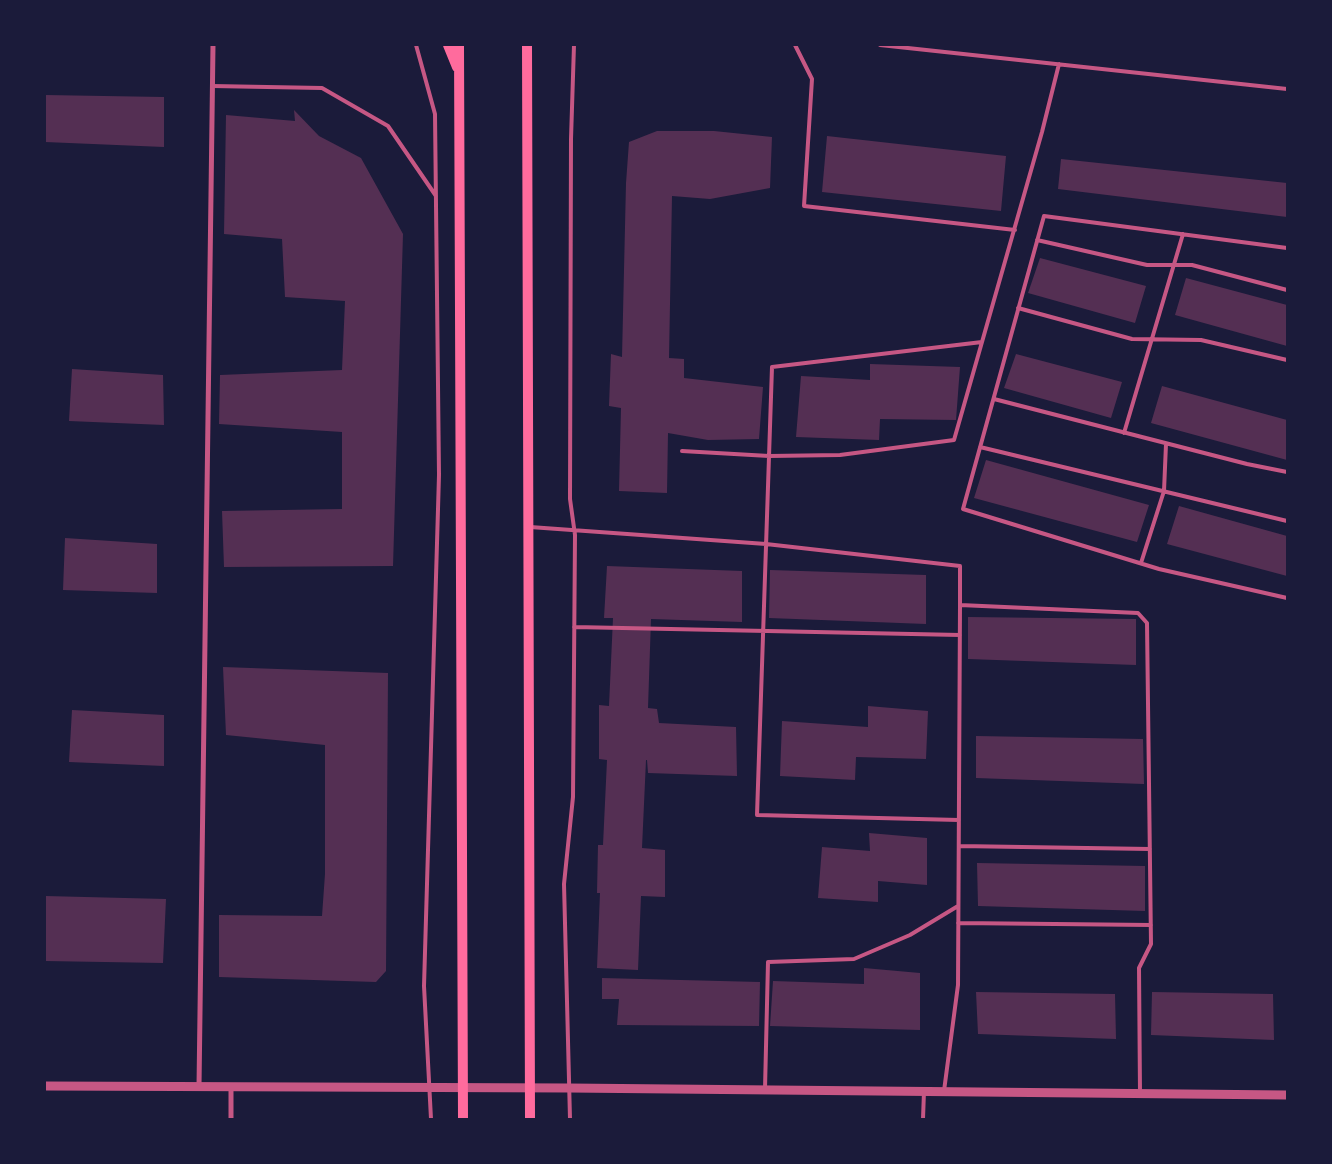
<!DOCTYPE html>
<style>
body{margin:0}
#map{position:relative;width:1332px;height:1164px;overflow:hidden;background:#1b1b3a;font-family:"Archivo Narrow",sans-serif}
canvas{display:block}
.frame{position:absolute;inset:0;border:46px solid #1b1b3a;pointer-events:none}
</style>
<div id="map">
<canvas width="1332" height="1164"></canvas>
<div class="frame"></div>
</div>
<script>
const g = document.querySelector('canvas').getContext('2d');
g.lineJoin = 'round';
function paint(path, color) { g.fillStyle = color; g.fill(path, 'evenodd'); }
function trace(path, color, width, dash) { g.strokeStyle = color; g.lineWidth = width; g.lineCap = dash ? 'butt' : 'round'; g.setLineDash(dash || []); g.stroke(path); }
paint(new Path2D(`
 M45 95 164 97V147L45 142Z
 M294 110 319 136 361 158 403 234 393 566 224 567 222 511 342 509V432L219 424 220 375 342 370 345 301 285 297 282 239 224 234 226 115 295 121Z
 M657 131H714L772 137 770 188 710 199 672 196 669 358 684 359V378L763 387 759 439 708 440 668 433 667 493 619 491 621 408 609 406 611 354 622 357 626 183 629 142Z
 M827 136 1006 156 1001 211 822 192Z
 M1061 159 1287 183V217L1058 189Z
 M1040 258 1146 286 1135 323 1028 293Z
 M1186 278 1287 305V346L1175 315Z
 M1016 354 1122 382 1111 418 1004 388Z
 M870 364 960 367 956 420 880 419 879 440 796 437 801 376 870 380Z
 M72 369 163 375 164 425 69 421Z
 M1162 386 1287 420V460L1151 423Z
 M986 460 1149 505 1137 542 974 498Z
 M1179 506 1287 536V576L1167 544Z
 M65 538 157 544V593L63 590Z
 M607 566 742 571V622L651 619 648 708 657 709 659 723 736 727 737 776 648 773 647 760H646L642 848 665 850V897L641 896 638 970 597 968 600 893H597L598 845H603L607 760 599 759V705L609 706 613 618H604Z
 M770 570 926 575V624L769 618Z
 M968 617 1136 619V665L968 659Z
 M223 667 388 673 386 971 376 982 219 977V915L322 916 325 874V745L226 735Z
 M868 706 928 711 926 759 856 757 855 780 780 776 782 721 868 727Z
 M72 710 164 715V766L69 762Z
 M976 736 1143 739 1144 784 976 778Z
 M869 833 927 838V885L878 881V902L818 898 822 847 870 851Z
 M977 863 1145 866V911L978 906Z
 M45 896 166 899 163 963 45 961Z
 M864 968 920 973V1030L770 1026 773 981 864 984Z
 M602 978 760 982 759 1026 617 1025 619 999H602Z
 M976 992 1115 994 1116 1039 978 1034Z
 M1152 992 1273 994 1274 1040 1151 1035Z`), '#542f53');
trace(new Path2D(`
 M416 45 435 114 439 475 424 986 431 1119
 M795 45 812 79 804 206 1015 230
 M880 45 1287 89
 M212 86 322 88 388 126 436 196
 M1037 240 1147 265H1192L1287 290
 M1287 248 1044 216 963 509 1159 569 1287 598
 M1018 308 1132 339 1201 340 1287 360
 M994 399 1247 464 1287 472
 M1124 433 1183 234
 M980 447 1287 521
 M682 451 769 456 840 455 954 440 1042 132 1059 64
 M530 527 766 544 960 566V605
 M1141 563 1164 491 1166 444
 M574 627 960 635
 M959 820 757 815 772 367 982 342
 M959 846 1150 849
 M958 923 1151 925
 M765 1089 768 962 854 959 910 935 958 906
 M944 1091 958 985 960 605 1138 613 1147 623 1151 944 1139 968 1140 1093
 M570 1119 564 884 573 797 575 535 570 499 571 139 574 45
 M923 1119 924 1091`), '#c65784', 4);
trace(new Path2D(`
 M199 1086 213 45
 M231 1119V1086`), '#c65784', 5);
trace(new Path2D(`
 M45 1086 569 1088 1287 1095`), '#c65784', 9);
trace(new Path2D(`
 M448 45 457 67
 M459 45 463 1119
 M527 45 530 1119`), '#ff6b9d', 10);
</script>
